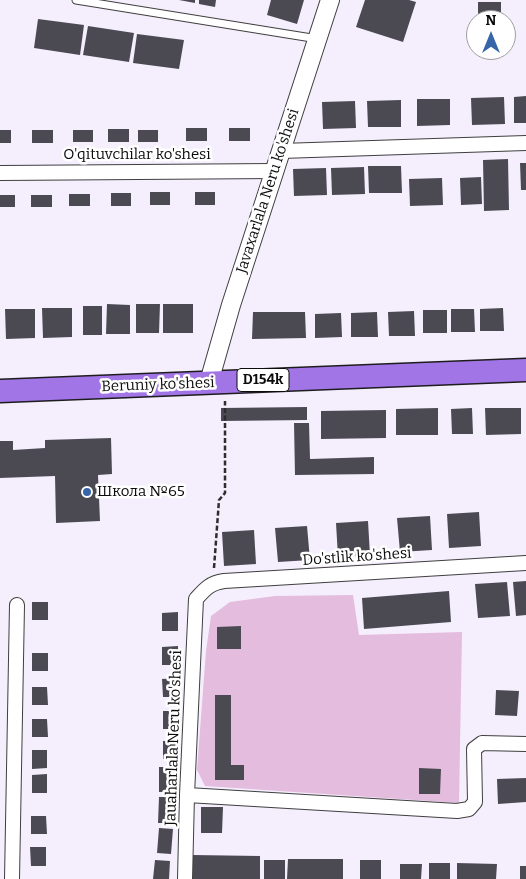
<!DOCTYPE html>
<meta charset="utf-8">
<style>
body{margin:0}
#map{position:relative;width:526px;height:879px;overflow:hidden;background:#f5eefd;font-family:Bitter,serif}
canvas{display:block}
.north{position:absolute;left:466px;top:10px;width:50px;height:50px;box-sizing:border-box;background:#fff;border:1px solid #9e9e9e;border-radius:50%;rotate:0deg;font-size:14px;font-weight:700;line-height:20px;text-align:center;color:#0c0c0c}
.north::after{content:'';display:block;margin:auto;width:18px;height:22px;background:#3765a9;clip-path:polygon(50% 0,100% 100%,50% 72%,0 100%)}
</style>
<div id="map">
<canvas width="526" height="879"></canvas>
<div class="north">N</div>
</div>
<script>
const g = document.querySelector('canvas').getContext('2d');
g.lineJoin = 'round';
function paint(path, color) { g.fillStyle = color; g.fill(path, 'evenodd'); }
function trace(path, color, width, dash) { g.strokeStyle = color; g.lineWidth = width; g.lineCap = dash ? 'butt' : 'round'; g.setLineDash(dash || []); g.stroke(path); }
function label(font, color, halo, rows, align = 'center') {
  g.font = font + ' Bitter,serif'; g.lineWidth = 5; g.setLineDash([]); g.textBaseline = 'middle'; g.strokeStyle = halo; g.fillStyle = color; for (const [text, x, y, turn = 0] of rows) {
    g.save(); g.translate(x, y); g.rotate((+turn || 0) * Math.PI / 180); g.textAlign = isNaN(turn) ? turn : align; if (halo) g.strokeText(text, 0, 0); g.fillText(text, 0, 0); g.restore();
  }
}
paint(new Path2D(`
 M353 595 359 635 462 632 459 803 205 786 197 770 206 651 211 616 230 602 275 596Z`), '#e3bcde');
paint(new Path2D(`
 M179 0H195V3Z
 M199 0H216L215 7 199 4Z
 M271 0H304L297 24 267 15Z
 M365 0H409L416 2 403 42 356 27Z
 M478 2H501V20H478Z
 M38 19 84 25 80 55 34 48Z
 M88 26 134 33 129 62 83 55Z
 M137 34 184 40 179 69 133 63Z
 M526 96V123H514V97Z
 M504 97 505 124 472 125 471 98Z
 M417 99H450V125L417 126Z
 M401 100V127H368L367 101Z
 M355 101 356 128 323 129 322 102Z
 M186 128H207V141H186Z
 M229 128H250V141H229Z
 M108 129H129V142H108Z
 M0 130H11V143H0Z
 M32 130H53V143H32Z
 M73 130H93V142H73Z
 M138 130H158V142H138Z
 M508 159 509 210 484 211 483 160Z
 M520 163H526V190H521Z
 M368 166H401L402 193H369Z
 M364 167 365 194 332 195 331 168Z
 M326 168 327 195 294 196 293 169Z
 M481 177 482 204 461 205 460 178Z
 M442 178 443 205 410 206 409 179Z
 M150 192H170V205H150Z
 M195 192H215V205H195Z
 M111 193H131V206H111Z
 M69 194H90V206H69Z
 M0 195H15V207H0Z
 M31 195H52V207H31Z
 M107 304 130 305V334H106Z
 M136 304H160L159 333H136Z
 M163 304H193V333H163Z
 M83 306H102V335H83Z
 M42 308H72V337L43 338Z
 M503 308 504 331H480V309Z
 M5 309H35V338L6 339Z
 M451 309H474L475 332H451Z
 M423 310H447V333H423Z
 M414 311 415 336H389L388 312Z
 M253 312H305L306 338 252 339Z
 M377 312 378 337H351V313Z
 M341 313 342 337 315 338V314Z
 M307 407V420L221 421V408Z
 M438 408V435H396V409Z
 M472 408 473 434H452L451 409Z
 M485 408H521V434L486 435Z
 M386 410V438L321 439V411Z
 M294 423H309L310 459 374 457V474L295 475Z
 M111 438 112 474 98 475 100 521 56 523 55 476 0 478V441H13V450L45 448V440Z
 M479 512 481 546 449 548 447 514Z
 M430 516 432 550 400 552 397 518Z
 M368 521 370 555 338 557 336 523Z
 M307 526 310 560 278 562 275 528Z
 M254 530 256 564 224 566 222 532Z
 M526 581V615L516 616 513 582Z
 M507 582 510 616 478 618 475 584Z
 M449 591 451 622 364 629 362 598Z
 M32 602H48V620H32Z
 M178 612V631H162V613Z
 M241 626V649H217V627Z
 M178 646V665H162V647Z
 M32 653H48V671H32Z
 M178 678 179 697H163L162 679Z
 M32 687H47L48 705H32Z
 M496 690 519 691 517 716 495 715Z
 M215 695H231V765H244V780H215Z
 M163 711H179V729H163Z
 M32 719H47L48 737H32Z
 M163 741H179V759H163Z
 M32 750H47V768L32 769Z
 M159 767H175L174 792H159Z
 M419 768 441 769 440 794H419Z
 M47 774V793H32V775Z
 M526 778V802L498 804 497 779Z
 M159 797H174V823H158Z
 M201 807H223L222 833H201Z
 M31 816H46L47 834H31Z
 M159 828 173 829 171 854 157 853Z
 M30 847H46V866H31Z
 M193 855 260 856V879H193Z
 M288 859H343V879H287Z
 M155 860 170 861 169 879H153Z
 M264 860H285V879H264Z
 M360 860H381V879H360Z
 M429 863H450V879H429Z
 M457 863 497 864 496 879H457Z
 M400 864H422L421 879H400Z
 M520 866H526V879H520Z`), '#4b4a53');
const service = new Path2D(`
 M76 0 318 39`);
const minor = new Path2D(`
 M281 151 526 143
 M0 173 275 171
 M187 795 457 811 469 809 475 802 474 749 482 743 526 744
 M12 879 17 605
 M185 879 187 795 196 599C205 589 210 583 224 581L526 563`);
const tertiary = new Path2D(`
 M209 382 231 305 330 0`);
const primary = new Path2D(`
 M0 391 526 370`);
trace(service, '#3f3f3f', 9);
trace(minor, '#3f3f3f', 16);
trace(tertiary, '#3f3f3f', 20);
trace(primary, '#1d1d1d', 25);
trace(new Path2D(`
 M214 568 219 500 225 493V401`), '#2e2e2e', 2.5, [5, 2.5]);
trace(service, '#fff', 7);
trace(minor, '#fff', 14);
trace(tertiary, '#fff', 18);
trace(primary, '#a275e6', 22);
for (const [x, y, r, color] of [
 [87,492,5,"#3765a9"]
]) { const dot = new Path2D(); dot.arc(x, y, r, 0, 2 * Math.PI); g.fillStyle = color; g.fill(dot); trace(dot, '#fff', 2); }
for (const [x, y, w] of [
 [263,380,52]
]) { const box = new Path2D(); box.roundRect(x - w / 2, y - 11.5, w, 23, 4); g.fillStyle = '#fff'; g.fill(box); trace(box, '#0c0c0c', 1); }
label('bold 14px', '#0c0c0c', null, [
 ["D154k",263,380]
]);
label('15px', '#0c0c0c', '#fff', [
 ["O'qituvchilar ko'shesi",137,155],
 ["Javaxarlala Neru ko'shesi",268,191,-72],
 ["Beruniy ko'shesi",158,385,-2],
 ["Do'stlik ko'shesi",357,557,-4],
 ["Jauaharlala Neru ko'shesi",174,738,-88]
]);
label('15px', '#0c0c0c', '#fff', [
 ["Школа №65",97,492]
], 'left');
</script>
